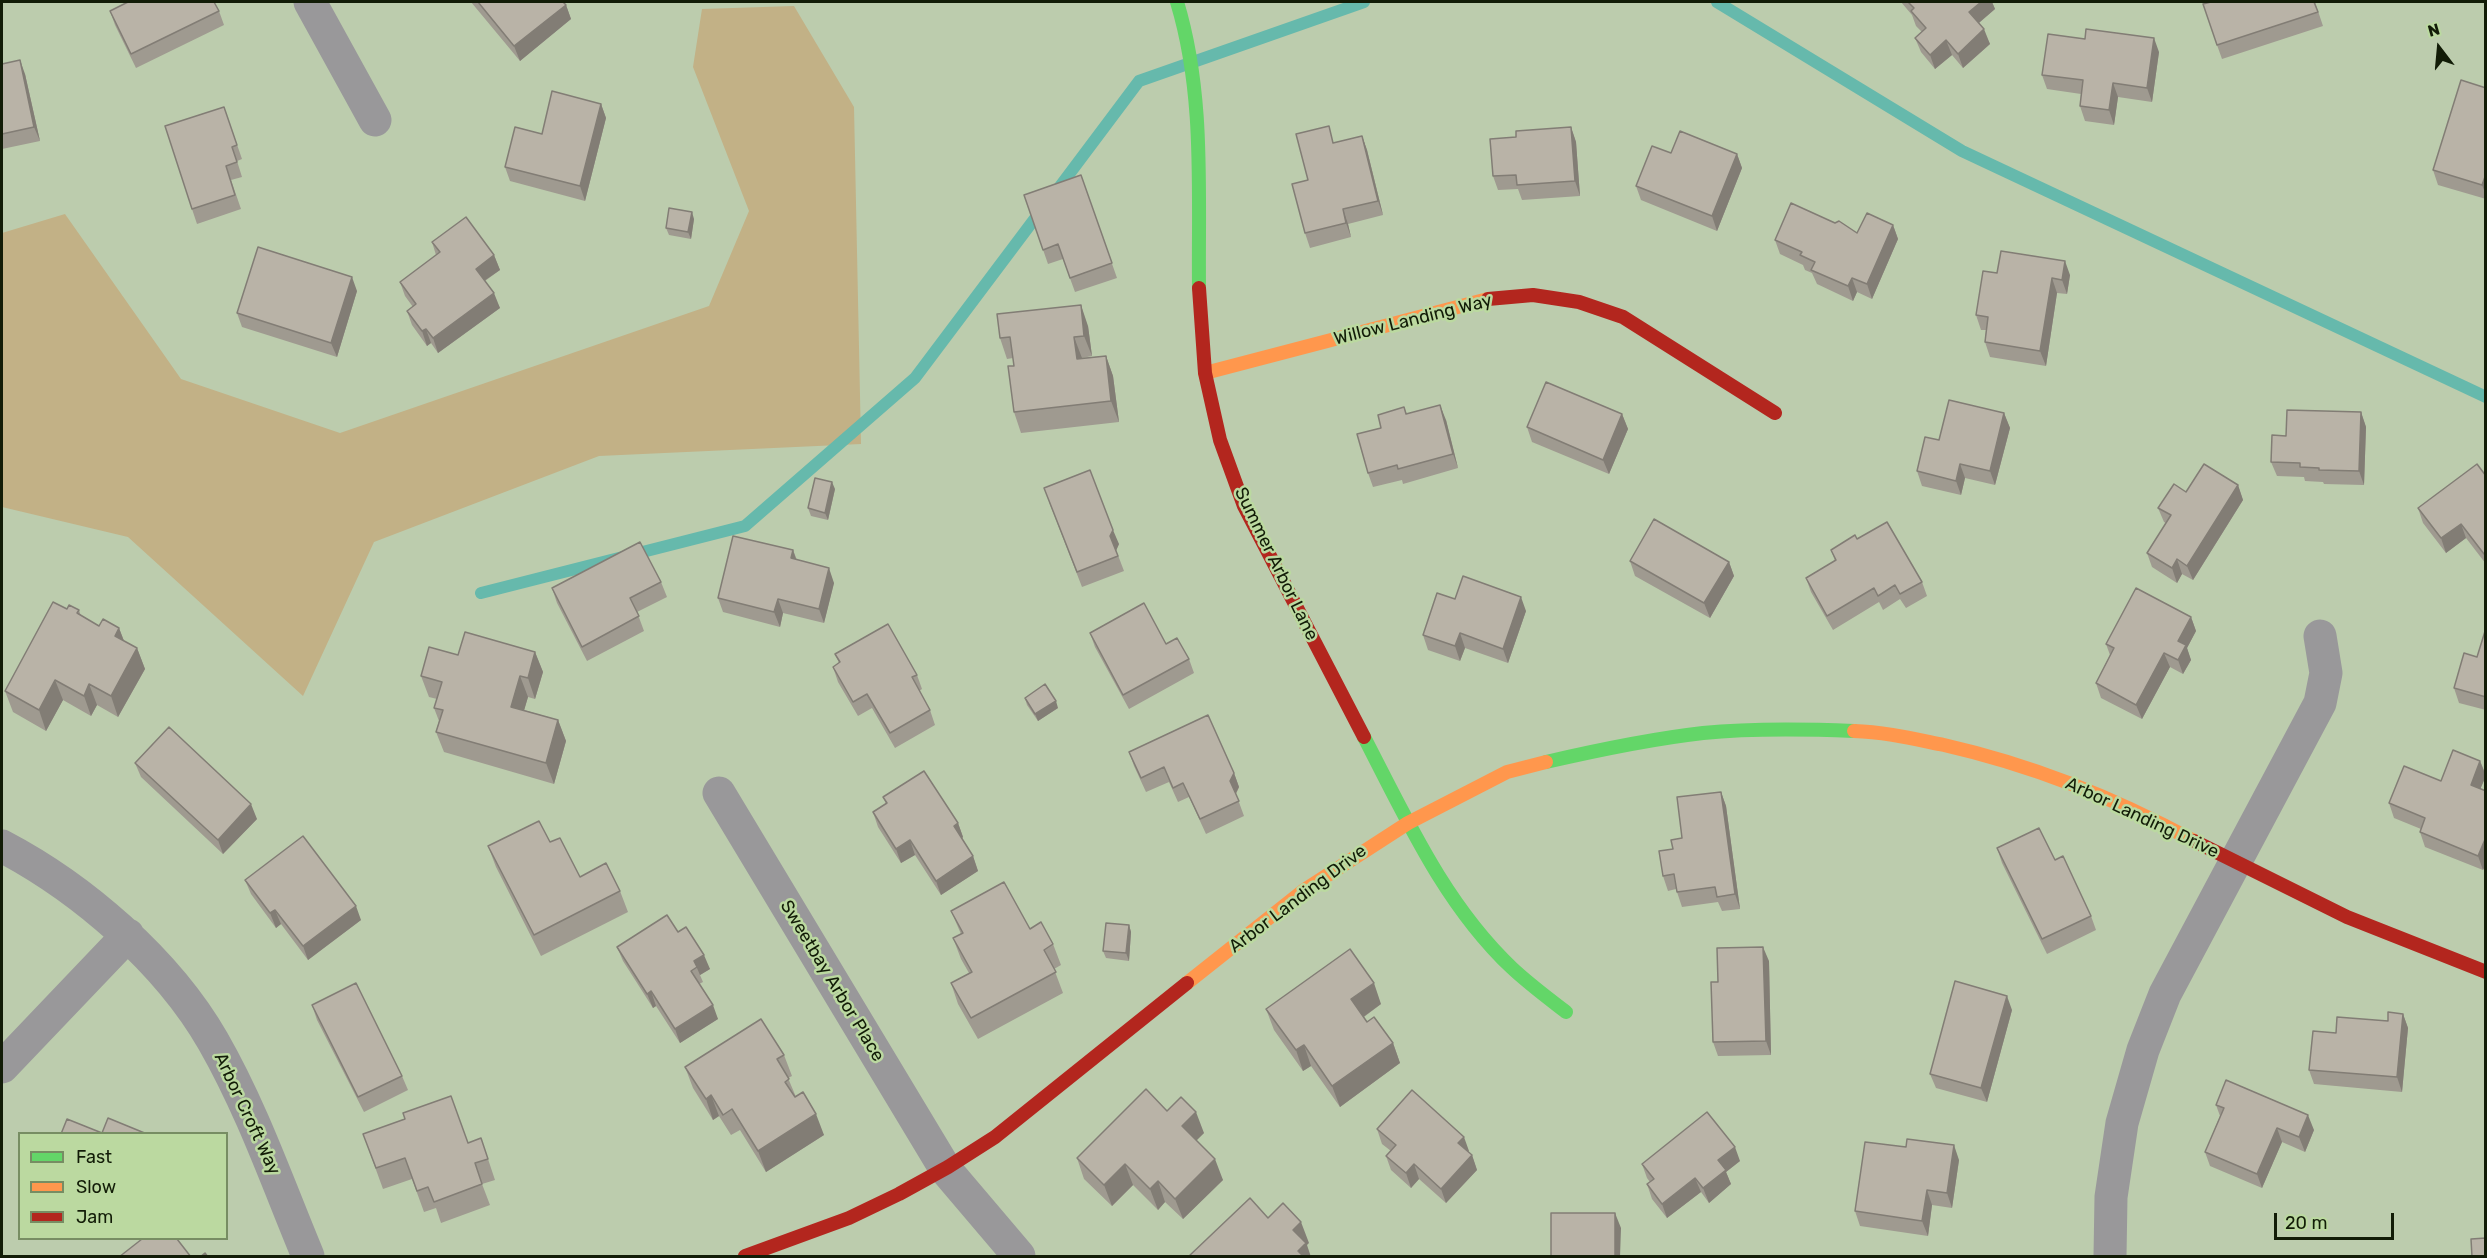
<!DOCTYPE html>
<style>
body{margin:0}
#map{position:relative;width:2487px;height:1258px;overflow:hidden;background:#bcccad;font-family:Rubik,sans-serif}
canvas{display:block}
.frame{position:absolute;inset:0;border:3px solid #121c07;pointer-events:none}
.legend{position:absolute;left:18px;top:1132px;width:210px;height:108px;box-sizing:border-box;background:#bbd9a0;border:2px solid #778d63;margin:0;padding:8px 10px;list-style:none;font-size:18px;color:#121c07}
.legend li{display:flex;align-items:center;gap:12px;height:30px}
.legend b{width:30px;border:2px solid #778d63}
.north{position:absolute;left:2409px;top:18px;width:60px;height:60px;-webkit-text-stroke:4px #bbd9a0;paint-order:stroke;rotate:344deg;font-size:16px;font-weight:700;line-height:24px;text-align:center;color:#121c07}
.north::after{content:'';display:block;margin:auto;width:21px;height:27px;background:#121c07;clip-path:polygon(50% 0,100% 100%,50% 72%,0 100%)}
.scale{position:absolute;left:2274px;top:1213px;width:120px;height:27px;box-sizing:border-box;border:3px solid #121c07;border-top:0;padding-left:8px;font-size:18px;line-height:21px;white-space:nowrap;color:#121c07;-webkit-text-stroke:4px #bbd9a0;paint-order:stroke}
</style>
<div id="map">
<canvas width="2487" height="1258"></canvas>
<div class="frame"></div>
<ul class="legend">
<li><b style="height:8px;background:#63d668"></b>Fast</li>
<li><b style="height:8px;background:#ff974d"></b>Slow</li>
<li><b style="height:8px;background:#b3261e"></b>Jam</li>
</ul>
<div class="north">N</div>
<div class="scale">20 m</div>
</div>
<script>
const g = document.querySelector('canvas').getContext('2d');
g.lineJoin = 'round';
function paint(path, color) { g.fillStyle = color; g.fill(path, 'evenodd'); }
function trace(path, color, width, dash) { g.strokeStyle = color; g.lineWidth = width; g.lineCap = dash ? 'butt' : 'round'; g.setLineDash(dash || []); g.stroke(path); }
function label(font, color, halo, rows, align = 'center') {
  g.font = font + ' Rubik,sans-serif'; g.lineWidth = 5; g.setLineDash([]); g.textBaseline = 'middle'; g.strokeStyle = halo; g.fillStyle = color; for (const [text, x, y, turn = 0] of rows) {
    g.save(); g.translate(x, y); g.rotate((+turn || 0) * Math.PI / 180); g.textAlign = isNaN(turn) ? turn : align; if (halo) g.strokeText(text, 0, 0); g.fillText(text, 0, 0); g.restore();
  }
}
paint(new Path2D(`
 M794 6 854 107 861 444 599 456 374 542 303 696 128 537 2 507V233L65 214 181 379 340 433 709 306 749 211 693 67 702 9Z`), '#c2b186');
trace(new Path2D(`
 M1717 2 1962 151 2486 397
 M1055 193 1139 81 1364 2
 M481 593 745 526 915 378 1042 209`), '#66b9ac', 12);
trace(new Path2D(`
 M310 2 375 120
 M719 793 946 1170 1019 1256
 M2 846C82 888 167 961 213 1041 252 1109 278 1184 308 1256
 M2 1067 128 935
 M2110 1256 2111 1197 2122 1123 2143 1050 2165 994 2320 703 2326 673 2320 636`), '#99989a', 33);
trace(new Path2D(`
 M1177 2C1205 94 1198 192 1199 288
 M1364 737C1406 818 1445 905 1512 968 1529 984 1548 998 1566 1012
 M1546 762C1598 750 1650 739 1703 733 1753 728 1804 729 1854 731`), '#63d668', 14);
trace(new Path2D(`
 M1205 373 1488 299
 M1854 731C1885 732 1914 739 1944 745 2032 765 2115 798 2194 841
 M1187 983 1303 891 1408 823 1507 772 1546 762`), '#ff974d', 14);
trace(new Path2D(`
 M1199 288 1205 373 1220 440 1244 506 1364 737
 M1488 299 1533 295 1579 302 1623 317 1775 413
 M2194 841 2347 917 2486 972
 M745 1256 849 1218 899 1194 948 1167 995 1137 1187 983`), '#b3261e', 14);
paint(new Path2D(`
 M127 2 219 11 224 25 136 68 115 25 110 11Z
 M471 2H563L566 5 571 19 520 61Z
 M1901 2H1992L1995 9 1979 23 1990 44 1963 68 1952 55 1935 69 1921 52 1915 38 1922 32 1916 26 1912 15Z
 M2211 2H2315L2323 26 2222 59 2217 45Z
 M2159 52 2152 102 2118 97 2114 125 2085 121 2080 106 2081 94 2047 89 2042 75Z
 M2 64 25 74 40 141 2 149Z
 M2486 88V199L2438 185 2433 170Z
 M601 104 606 118 585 201 510 181 505 167Z
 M224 107 242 159 237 161 242 177 231 180 241 209 197 224 192 209Z
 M1571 127 1576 142 1580 196 1522 200 1518 189 1498 190 1493 176 1516 137Z
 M1362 136 1367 150 1383 215 1348 224 1351 237 1310 248 1305 233 1308 180 1335 143Z
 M1671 153 1737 154 1742 168 1717 231 1641 200 1636 186Z
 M1081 175 1117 278 1075 292 1063 259 1048 264 1024 195Z
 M694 219 691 239 669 235 666 228Z
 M1893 225 1898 239 1872 299 1857 292 1853 301 1817 284 1812 273 1805 270 1803 265 1780 254 1775 240 1857 233Z
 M432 242 494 255 500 270 485 281 500 308 438 353 431 343 427 346 412 325 407 311 413 307 405 296 400 282 436 255Z
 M1997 273 2070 275 2067 294 2057 293 2046 366 1990 357 1985 342 1986 330H1981L1976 315Z
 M357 291 337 357 242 327 237 313Z
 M1088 326 1092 356 1082 358 1106 356 1113 376 1119 422 1021 433 1014 412V366L1013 358 1007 359 1000 338Z
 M1404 407 1407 414 1446 420 1458 468 1403 484 1402 480 1373 487 1368 473 1381 428Z
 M2361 412 2366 427 2364 485 2324 484 2323 482 2305 481 2304 477 2277 476 2271 462 2286 436Z
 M2004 413 2010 428 1995 485 1965 478 1961 495 1922 486 1917 471 1939 440Z
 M1622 414 1628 429 1609 474 1532 442 1527 427Z
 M2486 476V564L2466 538 2446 553 2423 523 2418 508Z
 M2238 485 2243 500 2193 580 2182 574 2177 583 2152 567 2147 553 2166 523 2164 522 2158 508 2186 492Z
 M835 489 828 520 811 516 808 508Z
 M1049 502 1119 544 1116 550 1124 571 1082 587Z
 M1857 539 1922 582 1927 596 1906 608 1900 599 1883 610 1879 602 1833 630 1811 592 1806 578 1835 561 1831 550Z
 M793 550 797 560 834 583 824 623 783 613 780 627 723 612 718 598Z
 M1630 561 1729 562 1734 576 1710 618 1635 576Z
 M661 582 667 597 637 612 644 631 587 661 557 603 552 588Z
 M1455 599 1526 611 1508 663 1465 648 1460 661 1428 650 1423 635Z
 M67 609 79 610 81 616 99 626 119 628 124 641 137 648 145 669 118 717 97 705 91 716 63 700 46 731 13 712 5 691Z
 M2191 617 2196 631 2187 648 2191 660 2183 674 2170 667 2142 719 2101 698 2096 683 2110 655 2106 644Z
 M2486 628V710L2459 703 2454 688 2477 657Z
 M1090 633 1166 644 1189 659 1194 673 1129 709 1095 647Z
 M535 652 543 672 535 699 528 697 524 710 558 720 566 741 554 784 444 752 436 732 439 721 434 708 437 699 429 697 421 676 458 655Z
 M835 654 917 675 922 689 919 691 930 710 935 725 895 748 872 708 858 716 838 682 833 667 839 663Z
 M1025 698 1058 708 1038 721 1027 705Z
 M1129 752 1234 773 1239 787 1236 794 1244 816 1206 834 1189 797 1178 802 1169 782 1146 792 1134 766Z
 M2480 761 2486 775 2480 789 2486 791V864L2483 870 2425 847 2420 832 2421 829 2394 818 2389 803 2441 781Z
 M135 763 257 819 223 854 141 777Z
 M1721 792 1726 806 1740 909 1722 911 1718 902 1682 907 1676 889 1668 891 1663 876 1673 849 1682 838Z
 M883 797 958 823 963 837 962 838 973 856 978 871 941 895 915 855 901 863 878 827 873 812 886 804Z
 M550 842 580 877 620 891 628 912 541 956 496 867 488 846Z
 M1997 848 2055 860 2091 916 2096 930 2047 954 2002 863Z
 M245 880 361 920 308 960 281 924 276 928 251 894Z
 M951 911 1030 929 1053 944 1061 965 1054 969 1063 993 978 1039 958 1004 951 983 969 973 961 959 953 938 961 934Z
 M1129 925 1131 932 1129 961 1106 958 1103 951Z
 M678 932 710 969 700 975 703 982 699 984 718 1019 680 1043 656 1006 653 1008 623 961 617 947Z
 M1769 961 1771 1055 1718 1056 1713 1042 1718 982Z
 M1381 1004 1364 1017 1367 1022 1393 1043 1400 1063 1340 1107 1311 1066 1303 1071 1274 1030 1266 1009Z
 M312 1005 402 1076 408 1090 364 1112 317 1020Z
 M2012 1010 1987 1102 1936 1088 1930 1074Z
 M2403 1014 2408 1028 2402 1092 2314 1084 2309 1070 2336 1033 2388 1021Z
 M784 1055 792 1076 788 1078 796 1097 824 1135 766 1172 740 1130 731 1135 719 1116 713 1120 693 1088 685 1067Z
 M2216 1105 2314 1130 2305 1152 2282 1142 2262 1188 2210 1166 2205 1152 2220 1116Z
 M1167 1111 1204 1133 1196 1140 1223 1180 1183 1219 1165 1202 1158 1210 1133 1185 1112 1206 1084 1179 1077 1158Z
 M1377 1129 1469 1151 1468 1152 1472 1155 1477 1170 1446 1203 1419 1179 1411 1188 1391 1170 1386 1156 1391 1151 1382 1144Z
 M363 1134 468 1143 481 1138 495 1180 482 1184 490 1205 441 1223 436 1208 424 1212 412 1179 383 1189Z
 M1959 1160 1952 1208 1932 1205 1928 1236 1860 1226 1855 1211Z
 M1740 1161 1726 1172 1731 1184 1709 1203 1701 1192 1667 1218 1652 1199 1647 1184 1650 1182 1647 1178 1642 1164Z`), '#9f9a90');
paint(new Path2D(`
 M1981 2H1992L1995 9 1974 27 1969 12Z
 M566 5 571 19 520 61 514 46Z
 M1984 29 1990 44 1963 68 1958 54Z
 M2154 38 2159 52 2152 102 2147 88Z
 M1946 40 1952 55 1935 69 1930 55Z
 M20 60 25 74 40 141 34 127Z
 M2113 83 2118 97 2114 125 2109 110Z
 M601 104 606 118 585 201 580 186Z
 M1571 127 1576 142 1580 196 1575 181Z
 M1362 136 1367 150 1383 215 1378 201Z
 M1737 154 1742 168 1717 231 1712 216Z
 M2486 174V195L2482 185Z
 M1343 209 1348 224 1351 237 1346 223Z
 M692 212 694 219 691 239 688 232Z
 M1893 225 1898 239 1872 299 1867 284Z
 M494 255 500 270 481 283 476 269Z
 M2065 261 2070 275 2067 294 2062 280Z
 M352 277 357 291 337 357 331 343Z
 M1852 278 1857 292 1853 301 1848 286Z
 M2052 278 2057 293 2046 366 2040 351Z
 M494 293 500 308 438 353 433 338Z
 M1081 305 1088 326 1092 356 1084 336Z
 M426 329 431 343 427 346 422 331Z
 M1074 337 1082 358 1084 380 1077 359Z
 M1106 356 1113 376 1119 422 1111 401Z
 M1440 405 1446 420 1458 468 1453 454Z
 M2361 412 2366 427 2364 485 2359 471Z
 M2004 413 2010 428 1995 485 1990 471Z
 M1622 414 1628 429 1609 474 1603 460Z
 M1960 464 1965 478 1961 495 1956 481Z
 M832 482 835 489 828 520 825 513Z
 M2238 485 2243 500 2193 580 2187 566Z
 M2461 524 2466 538 2446 553 2441 538Z
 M1113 530 1119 544 1116 551 1110 536Z
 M793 550 798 565 791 558Z
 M2177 559 2182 574 2177 583 2172 568Z
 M1729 562 1734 576 1710 618 1704 603Z
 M829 568 834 583 824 623 819 609Z
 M1521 597 1526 611 1508 663 1503 649Z
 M778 599 783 613 780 627 774 612Z
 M2191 617 2196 631 2187 648 2191 660 2183 674 2178 660V641Z
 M119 628 127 649 115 636Z
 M1460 633 1465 648 1460 661 1455 646Z
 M137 648 145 669 118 717 111 696Z
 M535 652 543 672 535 699 528 678Z
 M2164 653 2170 667 2142 719 2136 705Z
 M520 676 528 697 519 728 511 707Z
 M55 680 63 700 46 731 39 710Z
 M89 684 97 705 91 716 84 696Z
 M1056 701 1058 708 1038 721 1035 714Z
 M558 720 566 741 554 784 546 763Z
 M2480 761 2486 776 2476 799 2471 785Z
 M1234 773 1239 787 1235 795 1230 781Z
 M1721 792 1726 806 1740 909 1735 894Z
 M251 804 257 819 223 854 218 840Z
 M958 823 963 837 959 841 954 826Z
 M2486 837V864L2483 870 2478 856Z
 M910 840 915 855 901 863 896 849Z
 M973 856 978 871 941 895 936 881Z
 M356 906 361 920 308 960 303 946Z
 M275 910 281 924 276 928 270 913Z
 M1129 925 1131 932 1129 961 1126 953Z
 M1763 947 1769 961 1771 1055 1766 1041Z
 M704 955 710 969 700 975 694 961Z
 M1374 983 1381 1004 1359 1020 1351 999Z
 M651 991 656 1006 653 1008 647 994Z
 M2007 996 2012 1010 1987 1102 1981 1088Z
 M713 1005 718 1019 680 1043 675 1029Z
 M2403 1014 2408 1028 2402 1092 2397 1077Z
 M1393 1043 1400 1063 1340 1107 1332 1086Z
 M1304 1045 1311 1066 1303 1071 1296 1050Z
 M711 1095 719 1116 713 1120 706 1099Z
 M1196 1112 1204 1133 1190 1147 1182 1126Z
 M816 1114 824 1135 766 1172 758 1151Z
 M2308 1115 2314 1130 2305 1152 2299 1137Z
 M2277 1128 2282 1142 2262 1188 2257 1174Z
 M1464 1137 1469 1151 1463 1158 1458 1143Z
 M1954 1145 1959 1160 1952 1208 1947 1193Z
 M1735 1147 1740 1161 1726 1172 1731 1184 1709 1203 1703 1188 1718 1160Z
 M1472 1155 1477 1170 1446 1203 1441 1189Z
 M1215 1159 1223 1180 1183 1219 1175 1199Z
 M1125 1164 1133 1185 1112 1206 1104 1185Z
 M1414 1164 1419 1179 1411 1188 1406 1173Z
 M1695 1178 1701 1192 1667 1218 1662 1204Z
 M1158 1181 1165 1202 1158 1210 1150 1189Z
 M1927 1190 1932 1205 1928 1236 1922 1221Z
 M1615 1213 1621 1228 1620 1257H1615Z
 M1301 1222 1309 1243 1307 1245 1311 1257H1300L1293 1230Z`), '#827d75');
const building = new Path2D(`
 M128 2H214L219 11 131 54 110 11Z
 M478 2H563L566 5 514 46Z
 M1908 2H1981L1969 12 1984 29 1958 54 1946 40 1930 55 1915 38 1926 28 1911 11 1914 8Z
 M2211 2H2314L2318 12 2217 45 2203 4Z
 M2086 29 2154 38 2147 88 2113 83 2109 110 2080 106 2083 80 2042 75 2048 34 2085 39Z
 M20 60 34 127 2 134V64Z
 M2461 80 2486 88V174L2482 185 2433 170Z
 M552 91 601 104 580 186 505 167 515 127 542 134Z
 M224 107 237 145 232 147 237 162 226 166 235 195 192 209 165 126Z
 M1329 126 1333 143 1362 136 1378 201 1343 209 1346 223 1305 233 1292 184 1308 180 1296 134Z
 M1571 127 1575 181 1517 185 1516 175 1493 176 1490 139 1516 137V131Z
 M1680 131 1737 154 1712 216 1636 186 1652 146 1671 153Z
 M1081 175 1112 263 1070 278 1058 244 1043 250 1024 195Z
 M1791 203 1835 223 1839 221 1857 233 1867 213 1893 225 1867 284 1852 278 1848 286 1811 270 1815 262 1800 255 1802 252 1775 240Z
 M669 208 692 212 688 232 666 228Z
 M466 217 494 255 476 269 494 293 433 338 426 329 422 331 407 311 416 304 400 282 440 252 432 242Z
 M258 247 352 277 331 343 237 313Z
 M2001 251 2065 261 2062 280 2052 278 2040 351 1985 342 1988 317 1976 315 1983 271 1997 273Z
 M1081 305 1084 336 1074 337 1077 359 1106 356 1111 401 1014 412 1008 366H1014L1010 337 1000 338 997 314Z
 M1546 382 1622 414 1603 460 1527 427Z
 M1949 400 2004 413 1990 471 1960 464 1956 481 1917 471 1925 437 1939 440Z
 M1440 405 1453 454 1398 469 1397 465 1368 473 1357 434 1381 428 1378 415 1404 407 1406 414Z
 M2287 410 2361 412 2359 471 2319 470V468L2300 467V463L2271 462 2272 435 2286 436Z
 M2204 464 2238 485 2187 566 2177 559 2172 568 2147 553 2171 515 2158 508 2174 484 2186 492Z
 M2477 464 2486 476V552L2484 554 2461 524 2441 538 2418 508Z
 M1090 470 1113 530 1110 536 1118 556 1077 572 1044 488Z
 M815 478 832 482 825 513 808 508Z
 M1654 519 1729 562 1704 603 1630 561Z
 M1887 522 1922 582 1900 594 1895 585 1878 596 1874 588 1827 616 1806 578 1836 560 1831 550 1855 535 1857 539Z
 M733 536 793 550 791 558 829 568 819 609 778 599 774 612 718 598Z
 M640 542 661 582 630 598 639 616 582 647 552 588Z
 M1463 576 1521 597 1503 649 1460 633 1455 646 1423 635 1437 593 1455 599Z
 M2136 588 2191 617 2178 641 2186 645 2178 660 2164 653 2136 705 2096 683 2114 648 2106 644Z
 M53 602 67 609 69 605 79 610 77 613 99 626 103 619 119 628 115 636 137 648 111 696 89 684 84 696 55 680 39 710 5 691Z
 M1144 603 1166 644 1177 638 1189 659 1123 695 1090 633Z
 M888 624 917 675 912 677 930 710 890 733 867 694 853 702 833 667 840 662 835 654Z
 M2486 628V697L2454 688 2464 653 2477 657Z
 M465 632 535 652 528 678 520 676 511 707 558 720 546 763 436 732 443 710 434 708 442 682 421 676 429 647 458 655Z
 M1045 684 1056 701 1035 714 1025 698Z
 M1208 715 1234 773 1230 781 1239 801 1200 819 1183 783 1173 788 1164 767 1141 778 1129 752Z
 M169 727 251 804 218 840 135 763Z
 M2453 750 2480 761 2471 785 2486 791V837L2478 856 2420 832 2425 818 2389 803 2404 766 2441 781Z
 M924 771 958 823 954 826 973 856 936 881 910 840 896 849 873 812 887 803 883 797Z
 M1721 792 1735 894 1717 897 1715 887 1677 892 1674 874 1663 876 1659 851 1673 849 1671 840 1682 838 1677 797Z
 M539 821 550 842 560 838 580 877 606 863 620 891 534 935 488 846Z
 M2039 828 2055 860 2063 856 2091 916 2042 939 1997 848Z
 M303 836 356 906 303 946 275 910 270 913 245 880Z
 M1004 882 1030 929 1041 922 1053 944 1044 950 1056 972 971 1018 951 983 972 972 953 938 963 933 951 911Z
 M667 915 678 932 686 927 704 955 694 961 697 967 691 971 713 1005 675 1029 651 991 647 994 617 947Z
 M1106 923 1129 925 1126 953 1103 951Z
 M1763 947 1766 1041 1713 1042 1711 982H1718L1717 948Z
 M1350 949 1374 983 1351 999 1367 1022 1374 1017 1393 1043 1332 1086 1304 1045 1296 1050 1266 1009Z
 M1955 981 2007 996 1981 1088 1930 1074Z
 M356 983 402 1076 358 1097 312 1005Z
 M2388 1012 2403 1014 2397 1077 2309 1070 2313 1031 2336 1033 2337 1017 2388 1021Z
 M761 1019 784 1055 777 1059 789 1079 785 1082 795 1097 803 1092 816 1114 758 1151 732 1109 723 1115 711 1095 706 1099 685 1067Z
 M2226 1080 2308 1115 2299 1137 2277 1128 2257 1174 2205 1152 2224 1108 2216 1105Z
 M1146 1089 1167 1111 1181 1097 1196 1112 1182 1126 1215 1159 1175 1199 1158 1181 1150 1189 1125 1164 1104 1185 1077 1158Z
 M1412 1090 1464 1137 1458 1143 1472 1155 1441 1189 1414 1164 1406 1173 1386 1156 1396 1145 1377 1129Z
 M451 1096 468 1143 481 1138 488 1159 475 1163 482 1184 434 1202 428 1187 417 1191 405 1158 376 1168 363 1134 405 1119 403 1113Z
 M1707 1112 1735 1147 1718 1160 1726 1170 1703 1188 1695 1178 1662 1204 1647 1184 1654 1179 1642 1164Z
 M108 1118 147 1134H61L67 1119 102 1133Z
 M1907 1139 1954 1145 1947 1193 1927 1190 1922 1221 1855 1211 1865 1142 1906 1147Z
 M1250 1198 1268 1218 1283 1203 1301 1222 1293 1230 1306 1243 1298 1251 1304 1257H1188Z
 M1551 1213H1615V1257H1551Z
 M2486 1238V1257H2472L2471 1239Z
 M142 1239H177L191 1257H119Z
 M205 1253 208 1257H200Z`);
paint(building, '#b9b3a7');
trace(building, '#827d75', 1.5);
label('18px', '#121c07', '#bbd9a0', [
 ["Willow Landing Way",1413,320,-14],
 ["Summer Arbor Lane",1276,564,64],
 ["Arbor Landing Drive",2142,818,25],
 ["Arbor Landing Drive",1298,899,-37],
 ["Sweetbay Arbor Place",832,981,59],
 ["Arbor Croft Way",247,1114,65]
]);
</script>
